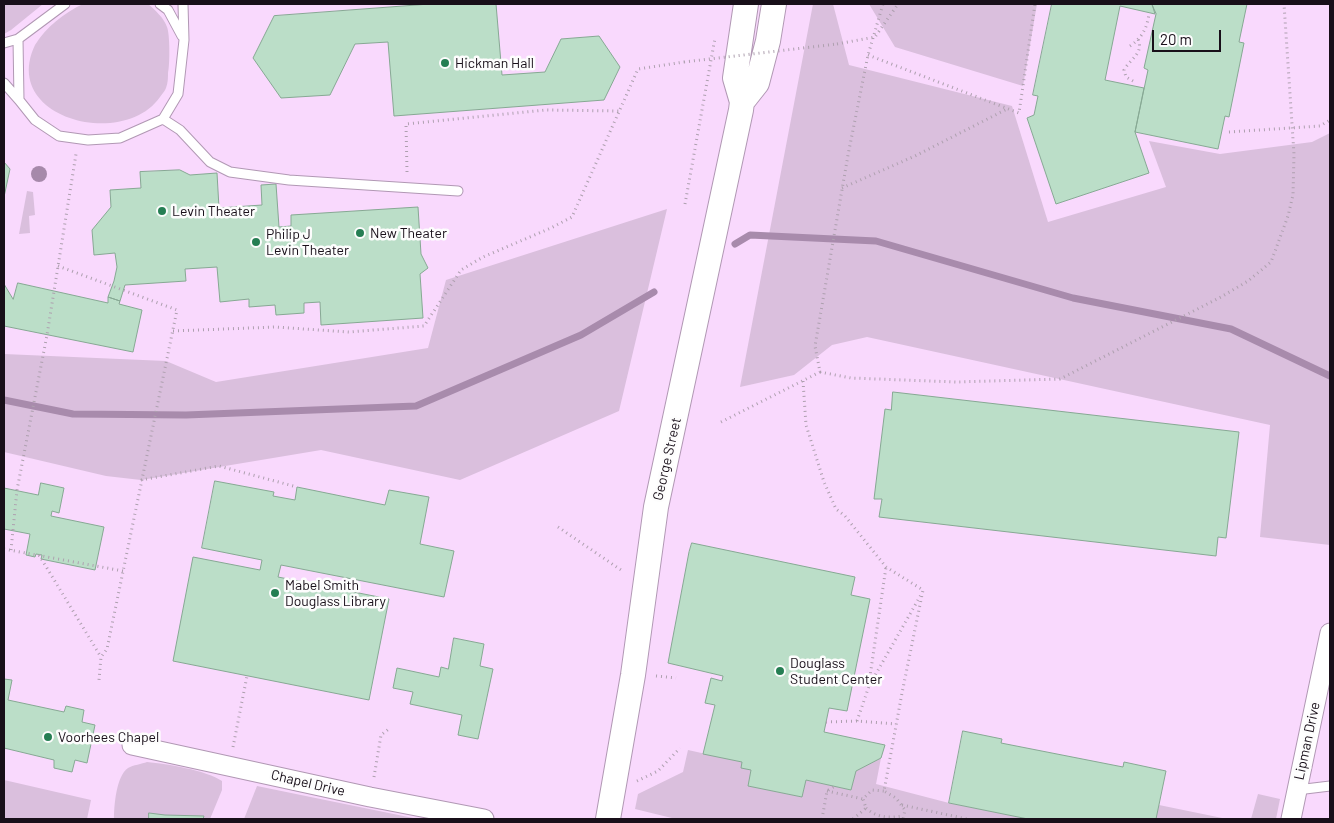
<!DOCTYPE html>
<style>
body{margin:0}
#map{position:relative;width:1334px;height:823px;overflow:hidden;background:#faeafc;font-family:Barlow,sans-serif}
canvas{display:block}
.frame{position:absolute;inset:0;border:5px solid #180f19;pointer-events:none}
.scale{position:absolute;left:1152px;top:30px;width:69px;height:22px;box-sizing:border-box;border:2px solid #180f19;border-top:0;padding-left:6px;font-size:15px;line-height:18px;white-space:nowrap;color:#180f19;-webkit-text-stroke:4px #fdfdfd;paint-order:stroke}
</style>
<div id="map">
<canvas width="1334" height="823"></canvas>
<div class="frame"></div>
<div class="scale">20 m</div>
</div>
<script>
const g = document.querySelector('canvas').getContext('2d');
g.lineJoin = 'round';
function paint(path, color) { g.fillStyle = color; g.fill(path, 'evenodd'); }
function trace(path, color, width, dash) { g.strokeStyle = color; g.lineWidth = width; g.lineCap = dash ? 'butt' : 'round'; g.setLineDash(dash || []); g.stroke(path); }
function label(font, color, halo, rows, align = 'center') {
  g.font = font + ' Barlow,sans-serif'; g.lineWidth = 5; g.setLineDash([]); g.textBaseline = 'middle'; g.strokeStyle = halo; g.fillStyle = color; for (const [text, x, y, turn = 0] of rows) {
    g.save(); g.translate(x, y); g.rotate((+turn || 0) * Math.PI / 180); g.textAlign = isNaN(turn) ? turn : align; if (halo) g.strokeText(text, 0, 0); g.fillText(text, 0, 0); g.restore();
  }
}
paint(new Path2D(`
 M4 4H1330V819H4Z`), '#f9d9fd');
paint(new Path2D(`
 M4 4H43L11 30 4 34Z
 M83 4H148C155 10 164 18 167 27 170 34 170 65 168 73 168 77 168 83 166 88 165 91 162 94 160 97 123 150 0 118 35 45 46 27 64 13 83 4Z
 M813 4H833L849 65 1012 106 1048 222 1166 187 1149 141 1220 154 1312 142 1330 133V545L1260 537 1270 425 867 337 832 345 794 375 740 387Z
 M869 4H1037L1023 86 895 47Z
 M27 191 33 192 35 215 29 216 30 233 19 234Z
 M667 209 619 411 460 480 321 450 141 480 106 476 4 452V354L166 361 216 382 428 348 446 280Z
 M688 750 742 762 751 770 749 786 802 797 806 780 851 790 856 771 881 758 876 784 949 803 1028 819H676L635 809 638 794 683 772Z
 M147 762C168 764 205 770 222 781V790L210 819H114C114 807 116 776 128 768 133 765 142 764 147 762Z
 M4 780 91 800 87 819H4Z
 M257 786 418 819H244Z
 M1258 794 1280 799 1276 819H1251Z
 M1159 805 1227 819H1156Z`), '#dabfdd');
trace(new Path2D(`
 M735 244 750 235 876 241 1073 298 1231 329 1330 376
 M4 400 73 414 186 415 416 406 581 335 654 292`), '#a88bac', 7);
const building = new Path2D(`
 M430 4H496L502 75 545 72 561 39 599 36 620 67 604 100 394 116 388 42 355 44 330 95 281 98 253 58 274 16Z
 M1052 4H1152L1155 14 1120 6 1105 80 1144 88 1135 132 1149 173 1056 204 1027 118 1034 115 1038 96 1033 95Z
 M1152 4H1247L1239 42 1244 43 1229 117 1225 116 1218 149 1135 132 1148 70 1144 68 1156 14Z
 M4 162 10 169 4 197Z
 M180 170 190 175 217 173 219 208 262 205 261 185 276 184 279 227 291 226V215L418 207 421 254 428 268 420 274 423 318 321 325 320 302 304 303V313L276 315 275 305 249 307V299L220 302 217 267 185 269 186 281 125 285 120 301 108 297 114 281 117 267 115 253 94 255 92 230 111 207 110 190 141 188 140 172Z
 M18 283 108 303V297L120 301 119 304 142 310 133 352 4 326V284L13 299Z
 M893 392 1239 432 1226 538 1218 537 1216 556 879 517 882 499H874L885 409 891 410Z
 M215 481 274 492 273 496 295 500 297 487 385 505 389 490 429 497 420 544 454 551 444 597 281 565 278 577 389 599 369 700 173 661 193 557 260 570 262 560 202 548Z
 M41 483 64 488 59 513 52 511 51 516 104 527 95 570 41 559 42 555 36 554 35 557 26 555 30 534 4 529V488L38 495Z
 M692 543 855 577 851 595 870 599 847 711 829 708 824 732 885 745 881 758 856 771 851 790 806 780 802 797 748 786 751 770 741 768 742 762 703 754 715 705 705 703 711 678 722 681 723 676 668 663 689 552Z
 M454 638 484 644 480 666 493 669 478 739 458 735 462 715 410 704 413 692 393 688 397 668 439 677 441 667 448 669Z
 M4 679 12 680 8 700 64 712 66 706 84 710 82 722 95 725 87 763 75 760 72 772 54 768V760L4 748Z
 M963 731 1002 739 1001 743 1123 767 1124 762 1166 771 1156 819H1028L949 803Z
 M149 813 165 815 204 816 203 819H149Z`);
paint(building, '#bbdec8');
trace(building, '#87a994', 1);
const service = new Path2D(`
 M160 4 168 10 182 36
 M18 39 19 100 35 120 59 136 88 140 120 138 163 119 178 94 184 40 183 4
 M4 43 18 39 65 4
 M4 83 19 100
 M163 119 180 130 210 162 230 172 289 180 458 191
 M1297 790 1330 786`);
const minor = new Path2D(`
 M132 745 370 797 484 819
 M1291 819 1330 633`);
const tertiary = new Path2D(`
 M742 102 757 83 768 41 774 4
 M608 819 633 675 656 507 741 110 742 102 735 78 746 4`);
trace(service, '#b198b4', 11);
trace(minor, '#b198b4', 21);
trace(tertiary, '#b198b4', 26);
trace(new Path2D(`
 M837 44 875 37 898 4
 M1130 46C1142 38 1147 28 1149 14
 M868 55 1019 113 1035 4
 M1133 81 1126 77 1124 70C1130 59 1144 54 1138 39
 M1229 132 1320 126 1330 120
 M407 172 406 124 546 110 620 111
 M842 188 915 156 1007 109
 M685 204 715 38
 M58 266 177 310 107 649 101 657 99 680
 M173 331 275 327 349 332 424 326 461 270 483 257 551 228 572 217 638 69 684 62
 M820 372 851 378 956 382 1060 379 1221 297 1248 281 1271 262 1288 216 1293 195 1294 154 1284 4
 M803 381 806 425 824 482 836 509 845 516 886 567 923 590 902 693 884 791 896 798 905 810 903 819
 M721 422 820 372 815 346 848 155 868 55 883 4
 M141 480 219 466 297 487
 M558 527 624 572
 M4 549 123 571
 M11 550 17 490 47 335 76 154
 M39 555 101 657
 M656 676 676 678
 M869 683 886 567
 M857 721 869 686 922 593
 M826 722 857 721 896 724
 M233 747 247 676
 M374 777 381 735 390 728
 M637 781 658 771 680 748
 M827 791 863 799
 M902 805 967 819
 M866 808C877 818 889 818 903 816
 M822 819 827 791 835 786
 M853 819 866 808 863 799 872 790 884 791`), '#aea0af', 3, [1, 4]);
trace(service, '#fff', 9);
trace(minor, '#fff', 19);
trace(tertiary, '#fff', 24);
trace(new Path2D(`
 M684 62 837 44`), '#aea0af', 3, [1, 4]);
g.fillStyle = '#a689aa';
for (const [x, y] of [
 [39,174]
]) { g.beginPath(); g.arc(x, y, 8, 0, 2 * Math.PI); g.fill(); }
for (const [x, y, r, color] of [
 [445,63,5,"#257e53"],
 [162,211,5,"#257e53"],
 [360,233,5,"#257e53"],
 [256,242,5,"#257e53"],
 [275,593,5,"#257e53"],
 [780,671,5,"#257e53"],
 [48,737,5,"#257e53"]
]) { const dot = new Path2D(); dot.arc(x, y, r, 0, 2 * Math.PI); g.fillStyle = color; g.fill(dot); trace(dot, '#fdfdfd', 2); }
label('14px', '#180f19', '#fdfdfd', [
 ["Hickman Hall",455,63],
 ["Levin Theater",172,211],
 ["New Theater",370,233],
 ["Philip J",266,234],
 ["Levin Theater",266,250],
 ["Mabel Smith",285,585],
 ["Douglass Library",285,601],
 ["Douglass",790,663],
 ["Student Center",790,679],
 ["Voorhees Chapel",58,737]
], 'left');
label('14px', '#180f19', '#fdfdfd', [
 ["George Street",667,459,-77],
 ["Lipman Drive",1307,741,-78],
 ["Chapel Drive",308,783,13]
]);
</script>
